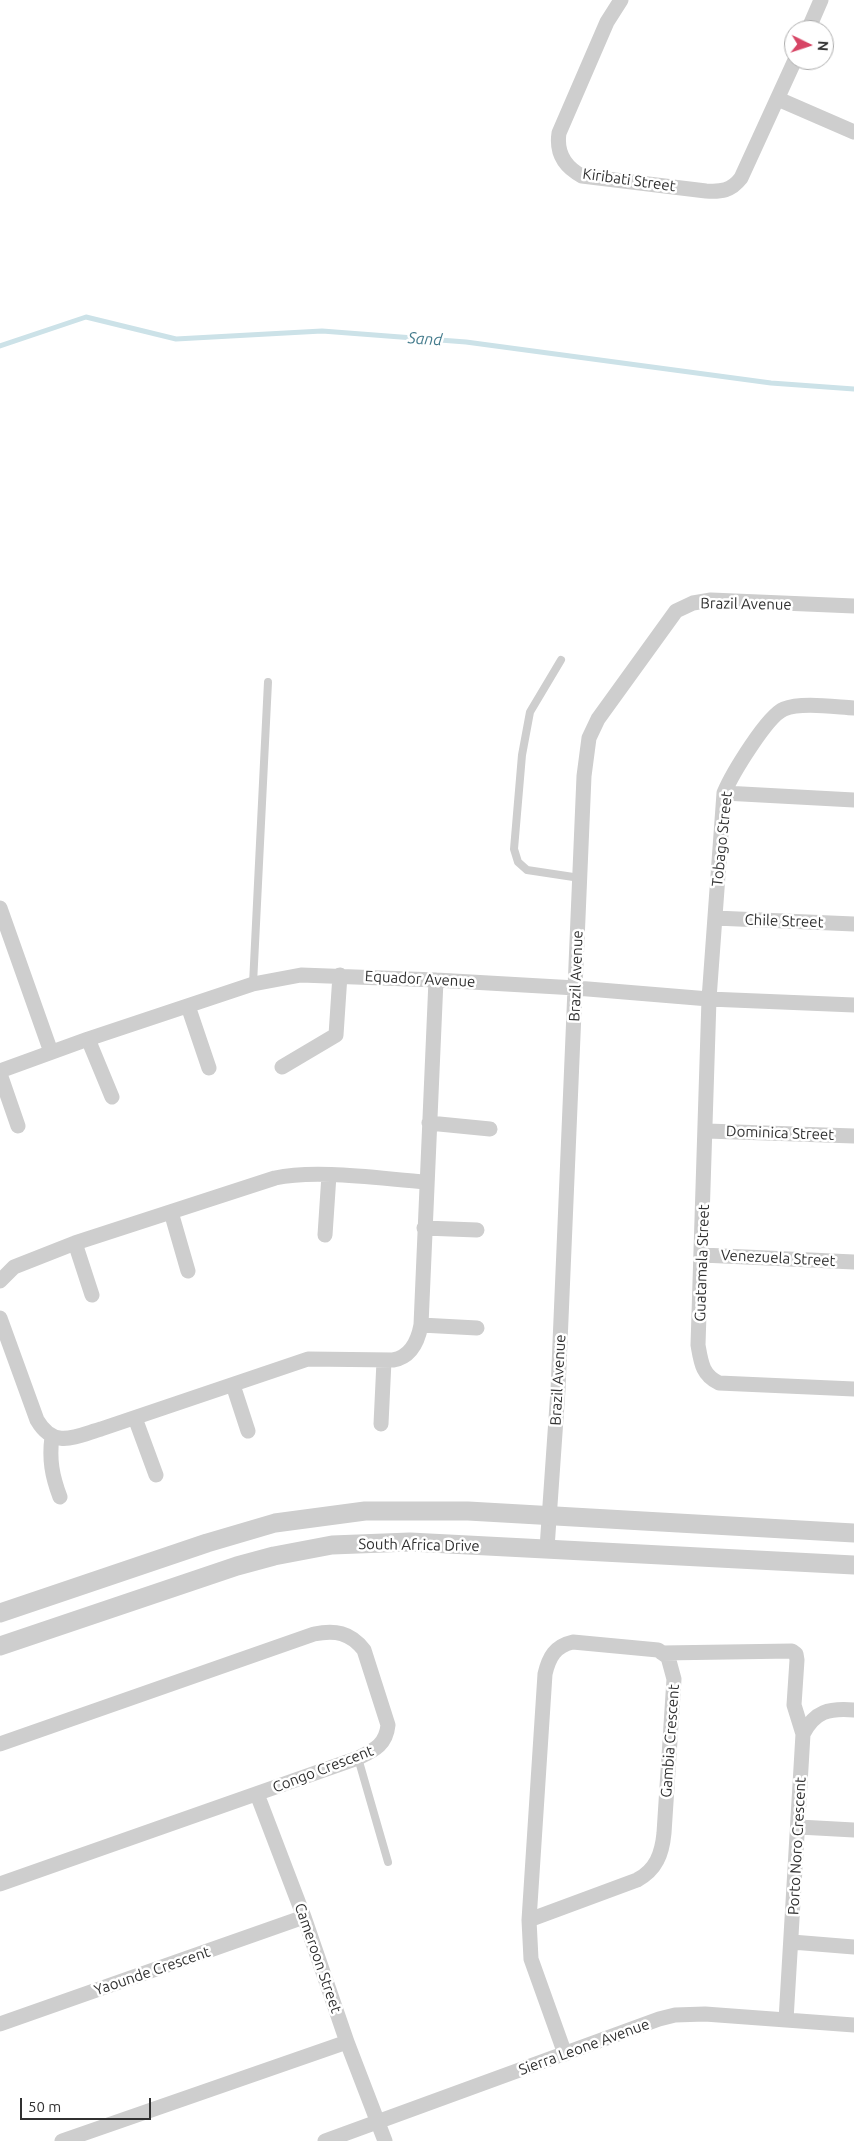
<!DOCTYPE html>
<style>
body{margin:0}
#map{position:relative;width:854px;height:2141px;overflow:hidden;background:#fff;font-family:Ubuntu,sans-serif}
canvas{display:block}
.north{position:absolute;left:784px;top:20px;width:50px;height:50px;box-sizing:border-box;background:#fff;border:1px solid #adadad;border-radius:50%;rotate:94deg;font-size:14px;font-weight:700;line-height:20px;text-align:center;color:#313131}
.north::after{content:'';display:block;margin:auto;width:18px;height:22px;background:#d74565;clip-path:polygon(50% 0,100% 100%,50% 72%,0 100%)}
.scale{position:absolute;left:20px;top:2098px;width:131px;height:22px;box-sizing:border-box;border:2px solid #313131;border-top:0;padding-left:6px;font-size:15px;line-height:18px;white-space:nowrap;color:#313131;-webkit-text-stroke:4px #fff;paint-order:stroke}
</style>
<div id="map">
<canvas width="854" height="2141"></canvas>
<div class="north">N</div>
<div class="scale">50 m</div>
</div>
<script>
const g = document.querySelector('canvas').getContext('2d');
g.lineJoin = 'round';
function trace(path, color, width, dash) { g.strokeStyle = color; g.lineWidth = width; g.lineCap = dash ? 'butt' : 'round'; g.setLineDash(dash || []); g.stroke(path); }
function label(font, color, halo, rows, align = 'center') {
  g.font = font + ' Ubuntu,sans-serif'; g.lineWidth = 5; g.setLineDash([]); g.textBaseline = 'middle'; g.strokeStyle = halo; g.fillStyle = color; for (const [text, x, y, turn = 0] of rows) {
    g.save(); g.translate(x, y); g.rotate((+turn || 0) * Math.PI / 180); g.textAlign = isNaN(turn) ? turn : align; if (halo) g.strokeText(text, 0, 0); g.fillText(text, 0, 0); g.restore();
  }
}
trace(new Path2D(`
 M0 346 86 317 176 339 322 331 466 342 771 383 854 389`), '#cce2e8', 5);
trace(new Path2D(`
 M561 660 530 712 522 755 514 849 518 862 527 870 580 878
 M253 984 268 682
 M358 1758 388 1862`), '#cecece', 8);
trace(new Path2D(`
 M621 0 607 22 559 133C556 153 565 167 582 176L706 191C721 192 731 191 741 178L795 60
 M808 30 821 0
 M778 99 854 132
 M854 708C835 707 801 702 784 709 767 716 732 774 724 793L709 999 698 1345C701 1362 702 1375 719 1383L854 1389
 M724 793 854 800
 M0 908 51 1052
 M715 918 854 924
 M188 1006 209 1068
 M88 1039 112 1097
 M282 1067 336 1035 340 975
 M0 1071 88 1039 253 984 301 975 436 980 576 988 709 999 854 1005
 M0 1074 18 1126
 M429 1123 490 1129
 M707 1131 854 1136
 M171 1212 188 1271
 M424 1228 477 1230
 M325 1235 329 1175
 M75 1243 92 1295
 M702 1255 854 1262
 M0 1281 14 1267 75 1243 275 1178C317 1169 382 1179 426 1182
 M0 1318 37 1420C54 1449 74 1437 101 1429L308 1359 393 1360C411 1357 418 1341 421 1325L436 980
 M421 1325 477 1328
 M233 1385 248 1431
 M135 1418 156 1475
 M381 1424 384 1361
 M52 1437C49 1459 52 1476 60 1497
 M547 1548 558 1390 584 776 589 738 598 719 676 611 693 603 711 600 854 606
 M662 1653 792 1651 796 1654 797 1660 794 1705 803 1734
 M0 1744 314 1634C335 1630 350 1632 364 1650L388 1725C386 1745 374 1750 358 1758L0 1884
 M257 1794 304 1917 347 2042 385 2141
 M799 1827 854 1830
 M529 1920 637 1880C656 1870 662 1854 664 1833L674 1679 668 1657 658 1650 573 1642C555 1646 549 1657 545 1674L529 1920 531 1959 565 2054
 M792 1942 854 1947
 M786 2020 803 1734C815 1711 829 1708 854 1710
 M0 2024 304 1917
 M62 2141 347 2042
 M325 2141 659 2019 675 2015 705 2014 854 2025`), '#cecece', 15);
trace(new Path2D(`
 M0 1613 207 1543 275 1523 365 1511H468L854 1533
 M0 1646 237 1566 274 1556 332 1545 410 1542 854 1565`), '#cecece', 19);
label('15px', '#313131', '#fff', [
 ["Kiribati Street",629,180,8],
 ["Brazil Avenue",746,604,1],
 ["Tobago Street",722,839,-84],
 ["Chile Street",784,921,2],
 ["Brazil Avenue",576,976,-88],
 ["Equador Avenue",420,979,3],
 ["Dominica Street",780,1133,2],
 ["Venezuela Street",778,1258,3],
 ["Guatamala Street",702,1263,-88],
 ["Brazil Avenue",558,1380,-87],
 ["South Africa Drive",419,1545,1],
 ["Gambia Crescent",670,1741,-86],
 ["Congo Crescent",323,1769,-21],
 ["Porto Noro Crescent",797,1846,-87],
 ["Cameroon Street",318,1958,71],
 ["Yaounde Crescent",152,1971,-19],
 ["Sierra Leone Avenue",584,2047,-20]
]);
label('italic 16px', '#457c8d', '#fff', [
 ["Sand",425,339,4]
]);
</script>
